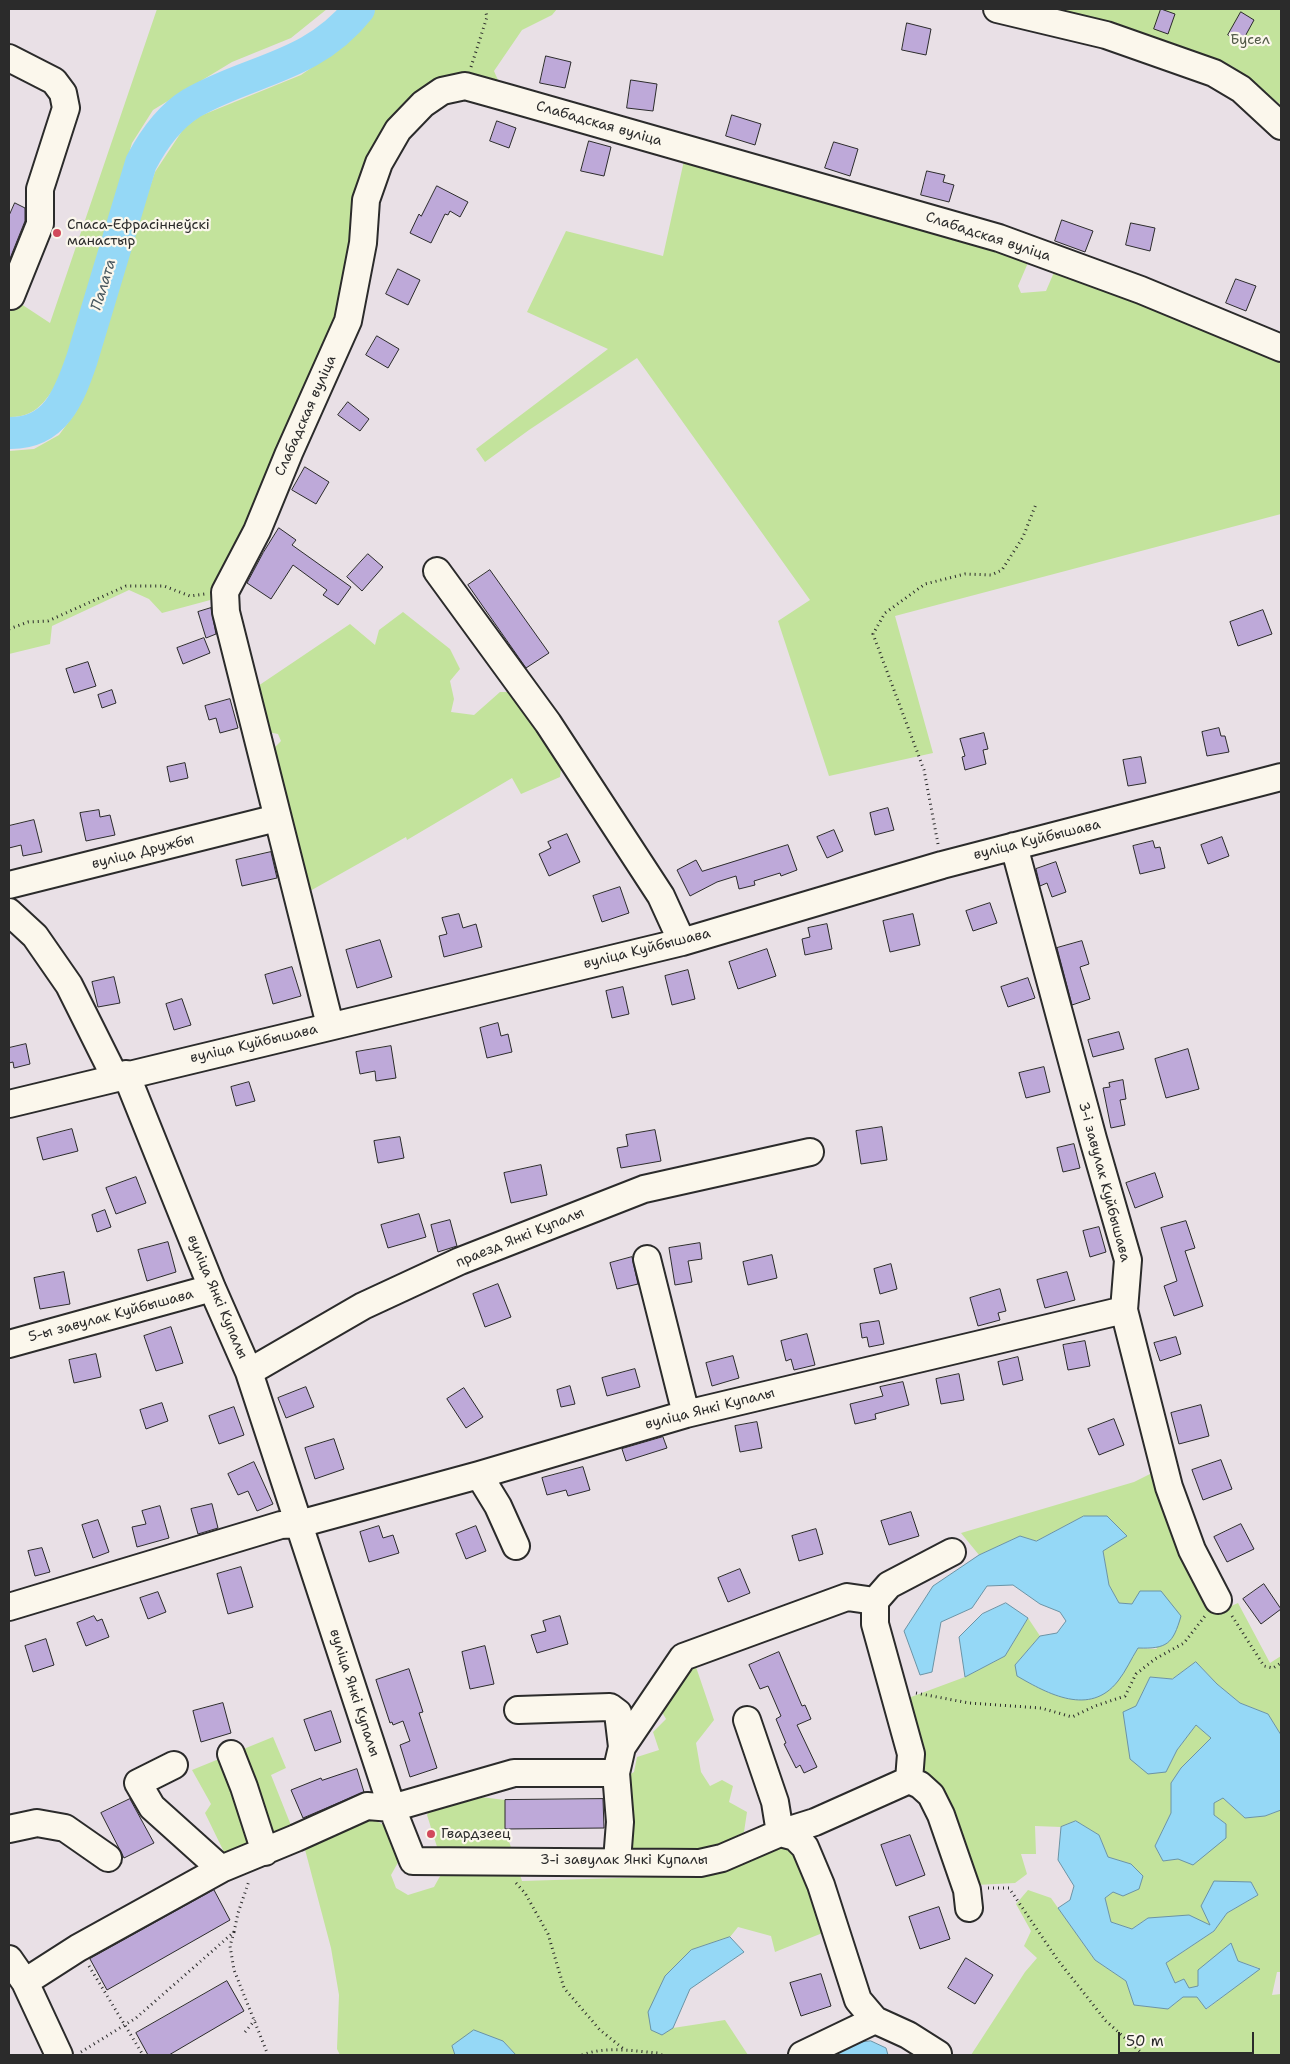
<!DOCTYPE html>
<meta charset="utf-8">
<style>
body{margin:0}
#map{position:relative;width:1290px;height:2064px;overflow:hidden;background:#e9e0e6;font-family:"Shantell Sans",sans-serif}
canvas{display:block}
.frame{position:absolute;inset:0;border:10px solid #2b2b2b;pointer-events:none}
.scale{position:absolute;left:1118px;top:2032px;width:136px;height:22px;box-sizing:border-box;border:2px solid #2b2b2b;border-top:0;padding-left:6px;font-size:15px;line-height:18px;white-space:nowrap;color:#2b2b2b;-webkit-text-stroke:4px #fbf7ec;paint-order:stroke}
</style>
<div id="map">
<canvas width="1290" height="2064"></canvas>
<div class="frame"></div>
<div class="scale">50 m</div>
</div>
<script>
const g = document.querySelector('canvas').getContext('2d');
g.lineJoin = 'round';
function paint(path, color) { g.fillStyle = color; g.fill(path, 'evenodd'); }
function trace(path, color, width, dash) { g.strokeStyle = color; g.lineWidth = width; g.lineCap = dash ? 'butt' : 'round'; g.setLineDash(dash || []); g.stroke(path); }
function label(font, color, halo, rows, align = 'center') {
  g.font = font + ' "Shantell Sans",sans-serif'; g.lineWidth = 4.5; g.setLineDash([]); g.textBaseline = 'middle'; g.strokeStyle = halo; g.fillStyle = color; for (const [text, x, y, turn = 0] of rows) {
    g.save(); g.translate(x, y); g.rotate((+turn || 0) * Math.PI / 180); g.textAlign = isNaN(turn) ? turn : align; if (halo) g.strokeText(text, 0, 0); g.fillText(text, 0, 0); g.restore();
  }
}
paint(new Path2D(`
 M157 9H327L291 38 232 62 153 110 132 143 64 371C50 394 40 418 9 417V296L50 323Z
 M375 9H557L552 15 522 30 494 71 501 87 467 77 393 126 344 320 214 599 162 613 149 599 129 590 52 626 50 644 9 654V451L34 449 59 435 76 412 93 354 155 172 184 128 200 116 301 75 346 44Z
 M1052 9H1281V105L1232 66 1151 38Z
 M685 156 1030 258 1018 286 1021 293 1046 291 1055 270 1281 354V514L895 616 933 753 829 776 778 621 810 600 637 358 529 430 485 462 476 449 608 349 527 312 566 231 663 256Z
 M403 612 450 649 460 669 450 681 454 699 451 712 474 715 500 692H512L562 762 560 777 521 794 512 778 407 840 406 837 310 891 302 884 270 752 281 741 278 734 268 732 258 686 350 624 375 645 379 630Z
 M1158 1470 1206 1591 1201 1598 1206 1609 1218 1612 1238 1603 1270 1663 1281 1656V1735L1268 1714 1240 1703 1217 1684 1196 1662 1172 1679 1150 1677 1136 1706 1166 1772 1177 1750 1196 1725 1211 1738 1181 1768 1171 1783V1813L1155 1846 1163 1861 1178 1859 1226 1824 1214 1815V1803L1223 1798 1245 1818 1265 1816 1281 1810V1972H1277L1272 1995 1281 1994V2055H971L1025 1972 1037 1958 1024 1946 1031 1931 1016 1904 1028 1890 1051 1898 1095 1960 1126 1981 1135 2005 1168 2009 1183 1997H1198L1207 2009 1259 1968 1238 1961 1198 1986 1189 1989 1184 1979 1175 1983 1166 1963 1214 1931 1227 1913 1258 1895 1251 1882 1211 1925 1148 1918 1132 1929 1111 1922 1105 1898 1113 1892 1131 1864 1108 1857 1099 1835 1076 1821 1061 1827 1035 1826 1036 1854H1021L1027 1874 1015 1883 976 1885 917 1775 903 1700 965 1677 1005 1656 1028 1618 1040 1636 1015 1665 1117 1682 1138 1648 1157 1649 1132 1604 1119 1603 1109 1585 1103 1551 1084 1516 1036 1541 1020 1536 979 1555 961 1533 1134 1482Z
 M695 1664 714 1720 696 1743 701 1772 710 1786 722 1780 733 1786 729 1802 747 1812 744 1832 705 1852 635 1855 623 1843 622 1779 634 1772 637 1757 659 1750 653 1732 666 1719 659 1707 682 1669Z
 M273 1737 286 1768 271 1775 294 1833 256 1847 242 1845 224 1852 205 1813 211 1804 192 1770Z
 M464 1795 505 1800V1829L522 1881 652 1877 723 1864 792 1842 825 1932 775 1952 771 1936 738 1927 730 1937 691 1950 662 2035 673 2028 725 2020 748 2055H516L503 2041 452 2046 455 2055H340L337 2049 339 1995 331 1948 303 1842C325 1833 369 1805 388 1830 394 1838 397 1851 400 1859L391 1875 396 1888 408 1895 434 1887 444 1869 427 1815 432 1805Z`), '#c3e39c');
const water = new Path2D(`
 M1084 1516H1107L1127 1536 1103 1551 1109 1585 1119 1603 1132 1604 1140 1591H1161L1181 1616C1173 1644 1167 1649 1138 1648 1131 1659 1126 1671 1118 1681 1090 1717 1048 1694 1017 1676L1015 1665 1040 1636 1057 1633 1066 1621 1060 1612 1040 1604 1013 1585 987 1586 972 1608 941 1622 932 1672 920 1675 904 1631 933 1586 979 1555 1020 1536 1036 1541Z
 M1006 1603 1028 1618 1005 1656 965 1677 959 1637 982 1614Z
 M1196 1662 1217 1684 1240 1703 1268 1714 1281 1735V1810L1265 1816 1245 1818 1223 1798 1214 1803V1815L1226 1824V1838L1193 1865 1178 1859 1163 1861 1155 1846 1171 1813V1783L1181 1768 1211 1738 1196 1725 1177 1750 1166 1772 1148 1774 1130 1759 1123 1712 1136 1706 1150 1677 1172 1679Z
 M1076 1821 1099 1835 1108 1857 1131 1864 1143 1876 1139 1889 1123 1896 1113 1892 1105 1898 1111 1922 1132 1929 1148 1918 1189 1915 1210 1925 1201 1906 1214 1881 1251 1882 1258 1895 1227 1913 1214 1931 1166 1963 1175 1983 1184 1979 1189 1988 1198 1986V1970L1231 1943 1238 1961 1260 1969 1206 2009 1197 1997H1183L1168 2009 1134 2005 1126 1981 1095 1960 1058 1908 1070 1900 1074 1886 1058 1860 1061 1827Z
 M730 1937 744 1952 690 1989 673 2028 662 2035 651 2030 648 2012 665 1976 691 1950Z
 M474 2030 503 2041 516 2055H455L452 2046Z
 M871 2041 886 2048 888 2055H836L853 2043Z`);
paint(water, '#95d8f6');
trace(water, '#6b93a5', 1);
trace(new Path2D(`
 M9 433C55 434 69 397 82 359L141 163C153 140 169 117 192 103 251 69 312 68 359 9`), '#95d8f6', 32);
const building = new Path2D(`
 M1161 9 1175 14 1168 34 1154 29Z
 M1241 12 1254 20 1242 42 1228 35Z
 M907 23 931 29 926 55 902 50Z
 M546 56 571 62 565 88 540 83Z
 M631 80 657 84 653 111 627 108Z
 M732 115 761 124 755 145 726 136Z
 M497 121 516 128 509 148 490 141Z
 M589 141 611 147 604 176 581 171Z
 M834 142 858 149 850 176 825 168Z
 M927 171 945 175 943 182 954 185 949 202 921 195Z
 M437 186 468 202 460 217 450 211 448 215 445 214 431 243 410 233 419 214 421 216Z
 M15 203 25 208V221L9 261V216Z
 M1062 220 1093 231 1085 252 1055 241Z
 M1131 223 1155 228 1150 251 1126 245Z
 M398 269 420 280 408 305 386 294Z
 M1236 279 1256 286 1246 311 1226 303Z
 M377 336 399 349 388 368 366 355Z
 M348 402 369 419 360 431 338 415Z
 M305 467 329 482 316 504 292 490Z
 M279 528 296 540 292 545 351 587 338 605 323 595 327 590 293 565 271 599 247 583 263 553Z
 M368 554 383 567 362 591 347 577Z
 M490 570 549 653 526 668 468 585Z
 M211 608 216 634 206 638 198 612Z
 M1263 610 1272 634 1238 646 1230 622Z
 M204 638 210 653 183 664 177 648Z
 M88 662 96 686 74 693 66 669Z
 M112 690 116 703 102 708 98 695Z
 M230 699 238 728 220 733 216 718 209 720 205 706Z
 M1219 728 1221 736H1225L1229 752 1207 756 1202 732Z
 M984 733 988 749 983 750 986 764 965 770 962 757 965 756 960 739Z
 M1141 757 1146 783 1128 786 1123 760Z
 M185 763 188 778 170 782 167 767Z
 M888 808 894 830 875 835 870 813Z
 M99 810 100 817 110 815 115 835 86 841 80 813Z
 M34 820 42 852 23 856 21 845 9 848V826Z
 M834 830 843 851 827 858 817 837Z
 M567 834 580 862 549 876 539 854 551 848 548 842Z
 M1222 837 1229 856 1208 864 1201 845Z
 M1153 841 1155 848 1160 847 1165 868 1140 874 1133 846Z
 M788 845 797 870 781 876 780 873 754 881 755 885 739 889 736 876 717 882 690 896 677 870 696 860 702 871Z
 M271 852 277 878 242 886 236 860Z
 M1056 862 1066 892 1052 897 1047 883 1040 886 1036 869Z
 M620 887 629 913 602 922 593 896Z
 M990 903 997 923 973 931 966 911Z
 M459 914 463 928 476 924 482 947 444 957 439 936 447 934 442 918Z
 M913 914 920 945 890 952 883 921Z
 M827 924 832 949 805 955 802 939 810 937 808 928Z
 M380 940 392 977 357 988 346 950Z
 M1082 941 1089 964 1080 967 1090 999 1072 1005 1057 948Z
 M767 949 776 976 738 989 729 962Z
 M292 967 301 996 273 1004 265 975Z
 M688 970 695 999 672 1005 665 976Z
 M114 977 120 1003 98 1007 92 982Z
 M1028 978 1035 998 1008 1007 1001 987Z
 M623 987 629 1014 612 1018 606 991Z
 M182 999 191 1025 174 1030 166 1004Z
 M498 1023 501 1036 508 1034 512 1052 487 1058 480 1028Z
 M1119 1032 1124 1049 1093 1057 1088 1040Z
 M26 1044 30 1064 14 1068 13 1062 9 1063V1048Z
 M391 1046 396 1078 376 1081 375 1071 360 1074 356 1052Z
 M1188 1049 1199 1089 1166 1098 1155 1059Z
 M1044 1067 1050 1092 1026 1098 1019 1073Z
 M1123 1080 1126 1099 1120 1100 1125 1125 1111 1128 1103 1088 1110 1087 1109 1083Z
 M249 1082 255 1101 236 1106 231 1087Z
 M882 1127 887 1160 861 1164 856 1131Z
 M72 1129 78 1151 43 1160 37 1138Z
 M655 1130 661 1161 621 1168 617 1148 628 1146 626 1135Z
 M400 1137 404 1158 378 1163 374 1141Z
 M1074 1144 1080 1168 1063 1172 1057 1148Z
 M541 1165 547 1195 511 1203 504 1173Z
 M1155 1173 1163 1197 1135 1208 1126 1183Z
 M136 1177 146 1203 116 1214 106 1188Z
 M105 1210 111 1227 97 1232 92 1215Z
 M419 1214 426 1237 388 1248 381 1225Z
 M450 1220 457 1246 438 1252 431 1225Z
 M1186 1221 1195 1248 1185 1251 1203 1306 1174 1316 1164 1286 1177 1281 1161 1228Z
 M1099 1227 1106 1252 1090 1257 1083 1231Z
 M168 1242 176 1272 147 1281 138 1250Z
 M700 1243 702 1259 688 1261 692 1282 675 1285 669 1248Z
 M772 1255 777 1278 748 1285 743 1262Z
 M632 1257 638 1284 617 1289 610 1263Z
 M891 1264 897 1289 880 1294 874 1269Z
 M64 1272 70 1304 40 1309 34 1278Z
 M1067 1272 1075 1300 1045 1308 1037 1280Z
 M498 1284 511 1317 485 1327 473 1294Z
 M1000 1289 1006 1311 998 1313 1000 1320 978 1326 970 1298Z
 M879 1321 884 1344 869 1347 867 1337 862 1338 860 1324Z
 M171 1327 183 1363 156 1371 144 1336Z
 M807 1334 815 1365 794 1370 791 1359 786 1361 781 1341Z
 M1176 1337 1181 1354 1160 1361 1154 1343Z
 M1085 1341 1090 1366 1068 1370 1063 1345Z
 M96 1354 101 1377 74 1383 69 1360Z
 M733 1356 739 1378 712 1386 706 1363Z
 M1018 1357 1023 1380 1003 1385 998 1362Z
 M635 1369 640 1387 607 1396 602 1378Z
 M959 1374 964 1400 941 1404 936 1379Z
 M903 1382 909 1405 875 1414 876 1419 855 1424 850 1404 883 1396 880 1387Z
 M570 1386 575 1404 561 1407 557 1390Z
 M306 1387 314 1407 286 1418 278 1398Z
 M464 1388 483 1417 466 1428 447 1399Z
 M162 1403 168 1421 146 1429 140 1410Z
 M1201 1405 1209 1436 1179 1444 1171 1413Z
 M234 1407 244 1435 219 1444 209 1416Z
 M1114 1419 1124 1445 1099 1455 1088 1429Z
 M757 1422 762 1448 740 1452 735 1426Z
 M663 1437 667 1448 626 1461 622 1449Z
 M334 1439 344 1469 315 1479 305 1448Z
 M1221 1460 1232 1489 1203 1500 1192 1470Z
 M254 1462 273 1504 257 1511 248 1491 238 1495 228 1474Z
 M583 1467 590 1490 568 1496 566 1490 547 1495 542 1478Z
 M212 1504 218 1528 198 1534 191 1509Z
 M160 1506 169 1538 137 1547 132 1527 146 1524 142 1511Z
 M911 1512 919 1536 889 1545 881 1521Z
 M98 1520 109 1552 93 1558 82 1525Z
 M1241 1524 1254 1549 1227 1562 1214 1537Z
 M379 1526 383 1538 393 1535 399 1553 369 1562 360 1532Z
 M476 1526 486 1551 466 1559 456 1534Z
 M816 1529 823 1554 799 1561 792 1536Z
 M42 1548 50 1572 35 1576 28 1551Z
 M241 1567 253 1607 228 1614 217 1574Z
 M740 1569 750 1593 728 1602 718 1578Z
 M1264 1584 1281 1609 1261 1624 1243 1599Z
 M158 1592 166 1612 148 1619 140 1598Z
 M94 1616 97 1621 102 1619 109 1637 86 1646 77 1623Z
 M560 1616 568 1644 537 1653 531 1635 546 1631 543 1621Z
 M46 1639 54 1665 33 1672 25 1646Z
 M485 1646 494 1684 470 1689 462 1652Z
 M779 1652 802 1706 805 1705 811 1719 797 1725 817 1767 804 1773 800 1765 796 1768 784 1744 786 1743 776 1719 781 1716 768 1686 760 1689 749 1665Z
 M409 1669 423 1712 419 1713 437 1768 410 1777 400 1745 410 1741 403 1721 393 1725 392 1722 390 1723 376 1680Z
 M223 1703 231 1733 201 1742 193 1711Z
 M331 1711 341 1742 315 1751 304 1720Z
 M357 1769 364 1792 303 1818 291 1790 321 1778 322 1780Z
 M130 1799 154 1843 124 1858 101 1813Z
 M603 1799 604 1828 505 1829V1800Z
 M910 1835 925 1875 896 1886 881 1845Z
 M214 1890 230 1920 107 1990 90 1959Z
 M939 1907 950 1939 920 1949 909 1917Z
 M966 1958 993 1975 975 2004 948 1988Z
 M821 1974 831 2006 801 2016 790 1983Z
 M227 1981 244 2011 169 2055H148L136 2033Z`);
paint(building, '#bea9d9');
trace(building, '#2b2b2b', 1);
const minor = new Path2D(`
 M997 9 1106 35 1214 73 1241 89 1281 126
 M9 58 54 81 63 93 66 108 40 189V224L11 296
 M437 571 548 723 661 896 682 942
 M1014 846 1093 1139 1128 1260 1124 1310 1169 1487 1192 1550 1218 1600
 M9 885 277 818
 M9 912 35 936 69 985 115 1077
 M330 1025 226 612 225 592 257 531 289 453 348 321 363 243 366 200 379 163 398 130 423 104 442 91 465 86 508 98 999 238 1141 290 1281 348
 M126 1074 212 1288 249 1372 392 1808 413 1861 700 1863 722 1858 780 1833 815 1822 909 1780
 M9 1104 682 942 942 865 1281 777
 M647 1259 686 1414
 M9 1344 212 1288
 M249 1372 363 1306 460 1261 644 1189 810 1152
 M479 1475 498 1506 516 1546
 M952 1552 889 1585 875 1601V1624L911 1754 909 1780 920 1785 931 1795 941 1815 967 1890 969 1908
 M9 1607 281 1525 299 1524 479 1475 686 1414 1124 1310
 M518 1710 610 1707 618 1713 622 1747
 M747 1720 775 1802 780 1833 795 1837 805 1847 821 1885 858 2000 875 2020 908 2035 938 2054
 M231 1754 244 1787 265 1852
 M174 1765 138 1783 152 1807 221 1869
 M9 1829 37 1823 65 1828 108 1858
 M617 1861 620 1822 616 1773 622 1747 683 1657 847 1597 875 1601
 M9 1959 25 1982 59 2055
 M25 1982 78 1948 221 1869 296 1838 367 1806 392 1808 514 1773H616
 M802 2055 875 2020`);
trace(minor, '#2b2b2b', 30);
trace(new Path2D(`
 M471 67 487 17 485 9
 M9 629 28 622 48 621 126 586H164L190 596 205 594
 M938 844 924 770 873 634 885 613 925 584 965 574 991 575 1002 570 1023 537 1036 504
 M1232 1616 1264 1666 1273 1668 1281 1663
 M916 1693 969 1703 1041 1708 1072 1717 1095 1706 1125 1696 1136 1674 1155 1659 1184 1643 1205 1616
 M516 1883 525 1893 548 1934 564 1988 600 2030 625 2050
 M988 1888H1009L1057 1959 1106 2021 1144 2055
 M234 1932 230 1946 234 1970 268 2055
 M89 1966 143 2055
 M245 2032 255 2020
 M81 2052 136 2018 234 1932 238 1913 249 1881
 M582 2055C605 2046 634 2051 658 2053L662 2055`), '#2b2b2b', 3, [1, 4]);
trace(minor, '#fbf7ec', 26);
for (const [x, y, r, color] of [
 [57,233,5,"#d1495b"],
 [431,1834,5,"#d1495b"]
]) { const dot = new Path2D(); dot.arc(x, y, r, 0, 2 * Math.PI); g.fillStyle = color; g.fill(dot); trace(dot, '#fbf7ec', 2); }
label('14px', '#515947', '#fbf7ec', [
 ["Бусел",1250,40]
]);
label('14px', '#2b2b2b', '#fbf7ec', [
 ["Слабадская вуліца",599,124,16],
 ["Слабадская вуліца",988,237,18],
 ["Слабадская вуліца",306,416,-66],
 ["вуліца Куйбышава",1037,840,-14],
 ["вуліца Дружбы",143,852,-14],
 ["вуліца Куйбышава",647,949,-14],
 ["вуліца Куйбышава",254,1044,-13],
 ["3-і завулак Куйбышава",1104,1182,75],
 ["праезд Янкі Купалы",520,1238,-22],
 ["вуліца Янкі Купалы",217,1297,67],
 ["5-ы завулак Куйбышава",111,1316,-15],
 ["вуліца Янкі Купалы",710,1409,-14],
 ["вуліца Янкі Купалы",354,1693,72],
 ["3-і завулак Янкі Купалы",624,1860]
]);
label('14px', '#2b2b2b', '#fbf7ec', [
 ["Спаса-Ефрасіннеўскі",67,225],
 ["манастыр",67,241],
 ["Гвардзеец",441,1834]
], 'left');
label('italic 15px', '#46565e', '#fbf7ec', [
 ["Палата",104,285,-73]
]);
</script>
